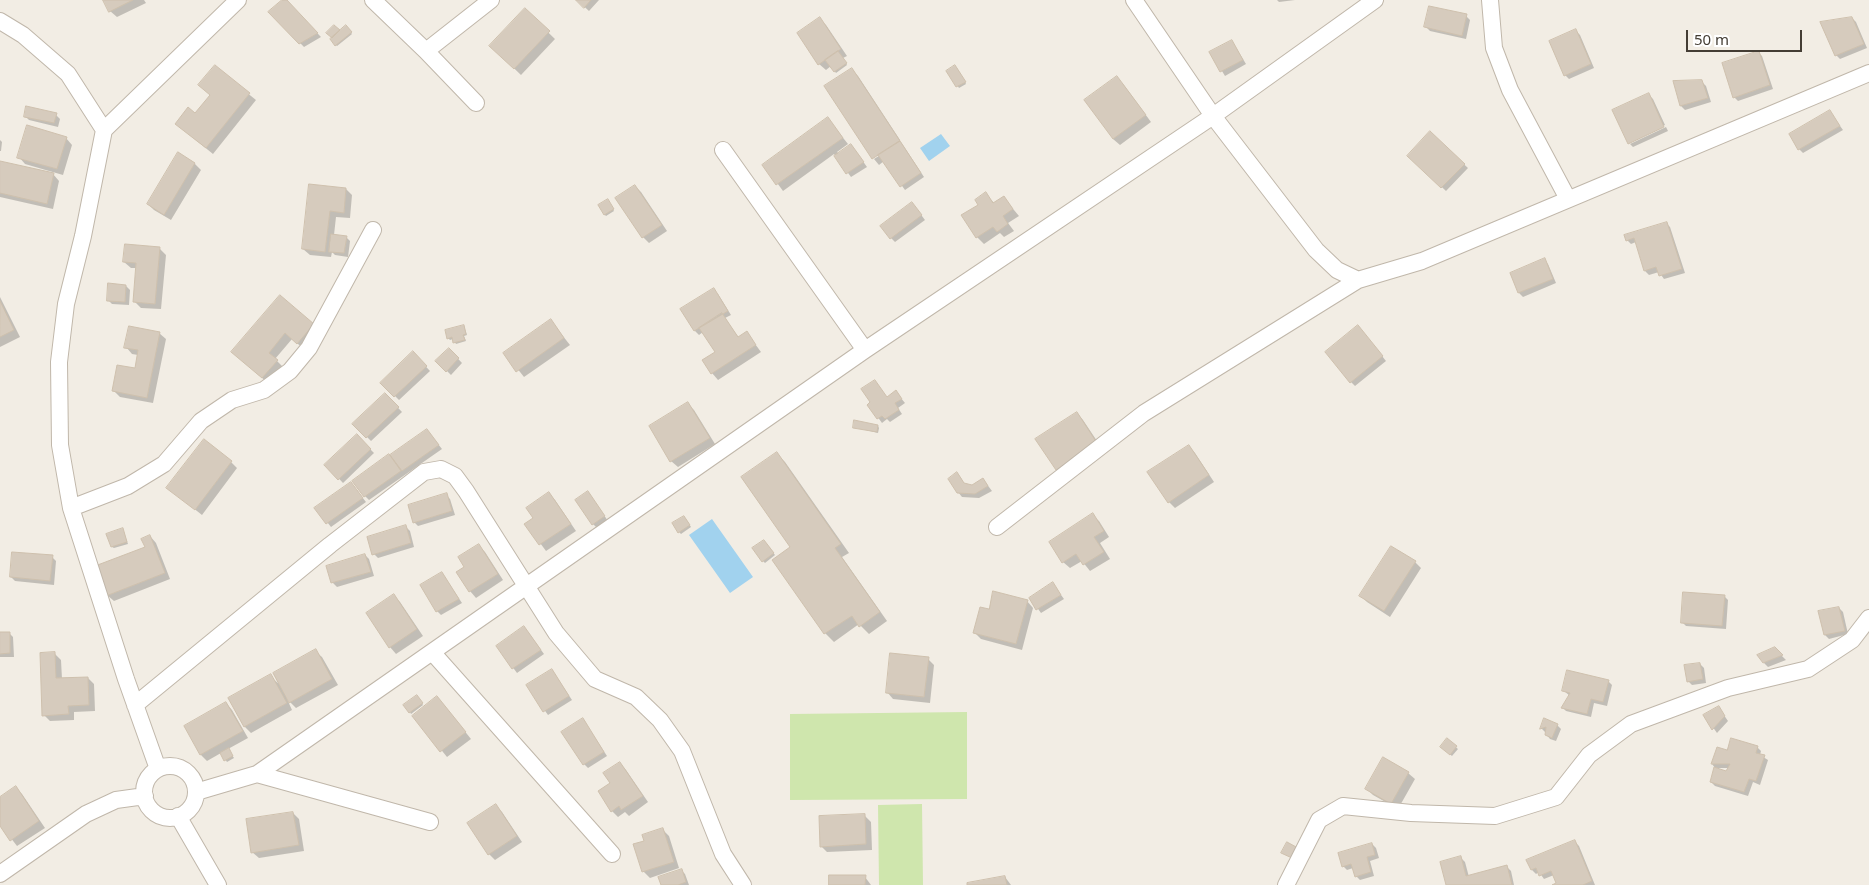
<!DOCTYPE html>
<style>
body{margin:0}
#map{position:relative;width:1869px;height:885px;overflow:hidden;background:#f2ede4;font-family:"Noto Sans",sans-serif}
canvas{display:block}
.scale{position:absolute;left:1686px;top:30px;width:116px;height:22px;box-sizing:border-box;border:2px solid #443d34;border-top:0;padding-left:6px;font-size:15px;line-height:18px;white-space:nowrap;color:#443d34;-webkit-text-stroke:4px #fff;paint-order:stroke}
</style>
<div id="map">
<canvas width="1869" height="885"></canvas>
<div class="scale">50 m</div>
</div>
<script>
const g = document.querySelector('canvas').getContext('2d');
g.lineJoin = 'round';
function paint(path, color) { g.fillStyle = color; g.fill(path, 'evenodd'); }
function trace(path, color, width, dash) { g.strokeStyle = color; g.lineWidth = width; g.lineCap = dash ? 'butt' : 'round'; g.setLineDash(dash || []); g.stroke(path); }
paint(new Path2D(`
 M967 712V799L790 800V714Z
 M922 804 923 885H879L878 805Z`), '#cfe6ad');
paint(new Path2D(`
 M941 134 950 146 929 161 920 148Z
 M712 519 753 577 730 593 689 535Z`), '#a1d2ee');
paint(new Path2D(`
 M105 0H144L146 3 117 17 110 11Z
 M284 0 288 3 321 37 304 47 270 12Z
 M577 0H599L589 11Z
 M1277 0H1295L1279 2Z
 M525 10 555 39 521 75 491 46Z
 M1466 16 1470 20 1466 39 1430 31 1426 27Z
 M1852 18 1856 22 1867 48 1840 59 1836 55Z
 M819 19 826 25 847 56 843 58 847 65 836 73 831 66 826 70 819 64Z
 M334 27 340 32 346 27 352 34 337 46 331 40Z
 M1576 31 1580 35 1594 68 1569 79 1565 75Z
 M1232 41 1246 64 1225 76 1211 53Z
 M1758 52 1762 56 1773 89 1738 101 1734 97Z
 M215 67 256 100 213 154 176 124 196 115 211 95Z
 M957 68 966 84 959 88 948 71Z
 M852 70 858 76 900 140 872 158Z
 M1674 82H1702L1706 86 1711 102 1685 110 1681 106Z
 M1123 84 1151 122 1120 145 1113 139Z
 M1649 95 1653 99 1665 125 1628 142Z
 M1830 112 1843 130 1803 153 1799 149Z
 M56 115 60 119 58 127 29 120 25 116Z
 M828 119 848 144 837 152 839 154 855 150 867 167 851 177 834 154 783 191 764 165Z
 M1666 127 1668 131 1633 147 1630 144Z
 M1430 133 1468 168 1446 191 1409 156Z
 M66 138 72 145 63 175 25 164 19 157Z
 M0 140 2 142 1 151H0Z
 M901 142 924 177 905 190 884 161 879 165 874 159Z
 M178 154 195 164 201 170 171 220 154 210 148 204Z
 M0 162 53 174 59 181 53 209 0 197Z
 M310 185 346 189 352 195 350 218 336 217 334 235 346 237 350 241 348 257 335 255 332 252 331 257 310 255 303 249Z
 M635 186 641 192 667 231 649 243 643 237Z
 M986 194 995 204 1004 198 1019 216 1008 223 1014 231 1004 237 1000 233 984 244 977 237 963 216 980 205Z
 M609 202 614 211 606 216 604 214Z
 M916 208 925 220 895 242 891 238Z
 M1666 223 1670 227 1685 273 1664 279 1659 272 1649 275 1645 271 1636 242 1631 244 1627 240Z
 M160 249 166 255 161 309 141 308 134 301 137 268H131L124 262Z
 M1544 260 1548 264 1556 283 1523 297 1519 293 1511 273Z
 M126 286 130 290 129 305 112 304 108 300Z
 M718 294 731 315 725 318 739 338 747 333 761 352 718 380 712 373 716 353 703 332 699 335 695 331 682 310Z
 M280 296 313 325 304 349 292 339 275 359 283 367 269 384 239 358Z
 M0 297 20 337 0 347Z
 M551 321 570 345 524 377 505 353Z
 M464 326 467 335 464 336 466 341 456 344 453 339 450 340 448 338Z
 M1362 331 1386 361 1355 386 1351 382Z
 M159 333 166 339 153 403 120 397 113 390 136 370 138 355 132 354 126 347Z
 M449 349 462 363 451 375 437 361Z
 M413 353 430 371 399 400 382 383Z
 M875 382 887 398 896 392 905 403 898 408 902 414 890 422 887 419 882 423 869 405 872 403Z
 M385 394 402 412 371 441 354 424Z
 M688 404 694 410 715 444 678 467 671 461Z
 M1077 413 1083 420 1103 450 1063 476 1057 469Z
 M878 426 879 428 878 433 854 427Z
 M427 430 442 449 369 500 365 496 390 457Z
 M357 436 374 453 343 483 326 465Z
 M1189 446 1195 453 1214 482 1175 508 1169 502Z
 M777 454 785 462 849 553 842 557 887 621 869 634 859 624 834 642 825 633 774 560 792 548Z
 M231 462 237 468 202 515 168 488Z
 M961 478 965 485 972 486 983 479 992 491 979 498 962 497 958 492Z
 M351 483 366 502 331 527 316 508Z
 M588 492 608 521 597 528 593 524Z
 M549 494 555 500 576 531 546 551 526 524 534 519Z
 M446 495 450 499 455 515 418 526 414 522Z
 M1092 515 1099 521 1109 537 1100 543 1110 559 1090 571 1082 561 1070 568 1063 562Z
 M686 519 691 527 681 534 679 532Z
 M406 527 410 531 414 547 378 558 374 554Z
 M124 532 128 544 114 548 112 547Z
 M150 536 156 543 170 579 114 601 107 595 146 548Z
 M766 543 775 555 765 563 763 561Z
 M478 545 485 552 503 580 476 598 470 591 466 567Z
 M365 555 369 559 374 576 337 587 333 583 328 567Z
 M52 557 56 561 54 585 15 581 11 577Z
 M1415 562 1421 568 1390 617 1367 602 1361 596Z
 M442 573 462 603 441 615 437 611Z
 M1053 584 1064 599 1041 613 1030 598Z
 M394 596 400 602 423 636 396 654 390 647Z
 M1724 596 1728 600 1726 629 1686 626 1682 622Z
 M1027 601 1033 608 1022 650 981 639 975 633 989 611Z
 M1839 608 1843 612 1848 634 1829 639 1825 635Z
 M528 632 544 654 517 673 497 646Z
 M0 633H9L13 637 14 657H0Z
 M1774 648 1786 660 1768 667 1764 663Z
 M315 651 322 657 338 685 296 708 287 699 292 710 251 733 245 727 229 698 270 676 280 685Z
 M55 654 61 660 62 679 88 678 94 684 95 711 74 712V720L50 721 44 715Z
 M928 659 934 665 930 703 893 699 887 692Z
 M1700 664 1704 668 1706 683 1692 685 1688 681Z
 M552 670 572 700 548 715 527 686Z
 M1608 681 1612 685 1607 706 1594 703 1591 717 1566 711 1562 707 1570 696 1564 691Z
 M419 699 423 705 411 714 410 712Z
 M226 703 232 710 248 738 228 749 234 758 227 762 221 753 207 761 201 755 185 726Z
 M443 704 471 739 447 757 414 716Z
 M1719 708 1728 721 1717 733 1705 716Z
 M1545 720 1557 725 1561 729 1556 741 1550 739 1546 734 1547 731 1545 732 1541 728Z
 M586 724 607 756 588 768 584 764Z
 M1447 740 1458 749 1452 756 1441 747Z
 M1757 747 1761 751 1760 755 1768 760 1760 785 1753 782 1748 796 1715 786 1711 782 1727 772 1730 768H1715L1712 764 1728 752Z
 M620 763 626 770 648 802 629 816 625 812 618 817 612 811V783Z
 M1408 773 1415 779 1398 809 1373 795 1367 789Z
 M16 788 22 794 45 828 17 846 0 824V798Z
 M496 806 502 812 522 842 495 860 489 854Z
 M293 813 299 819 304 851 259 858 252 852Z
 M864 815 871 822 872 850 827 852 821 846Z
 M662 829 669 836 679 868 650 878 643 871 646 842Z
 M1575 842 1579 846 1595 885H1555L1558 884 1554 875 1544 879 1539 872 1536 874 1532 870 1528 861Z
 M1372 844 1376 848 1379 858 1370 861 1374 876 1360 880 1356 876 1353 868 1347 870 1343 866Z
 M1461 858 1465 862 1469 877 1507 867 1511 871 1514 885H1447Z
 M681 870 685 874 689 885H663Z
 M865 877 871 885H830Z
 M1005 877 1011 885H968Z`), '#0003');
const building = new Path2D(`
 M103 0H133L109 12Z
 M282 0H287L318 33 299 44 268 12Z
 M576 0H591L584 8Z
 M1429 6 1467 14 1462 36 1424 27Z
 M525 8 550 31 514 69 489 46Z
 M820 17 841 49 818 65 797 33Z
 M1852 17 1864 44 1835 56 1820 22Z
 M334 25 340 30 332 38 326 33Z
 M346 25 352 32 335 46 330 39Z
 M1576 29 1591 64 1564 76 1549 41Z
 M1232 40 1243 60 1220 72 1209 52Z
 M838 51 847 63 834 72 825 60Z
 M1759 51 1770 85 1733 98 1722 63Z
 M215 65 250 93 206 148 175 124 188 107 195 113 210 95 198 85Z
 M955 65 966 82 956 87 946 71Z
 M852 68 900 141 872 159 824 86Z
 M1117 76 1146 115 1113 139 1084 100Z
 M1702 80 1708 98 1680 106 1673 81Z
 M1649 93 1664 127 1628 144 1612 110Z
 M26 106 57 113 54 123 24 117Z
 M1830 110 1840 126 1798 150 1789 134Z
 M828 117 843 138 776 185 762 165Z
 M27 125 67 137 57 169 17 158Z
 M1430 131 1465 164 1441 188 1407 156Z
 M900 141 921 173 900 187 878 155Z
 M851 144 864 162 846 174 834 156Z
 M178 152 195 163 164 215 147 204Z
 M0 161 54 173 47 204 0 193Z
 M309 184 346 188 344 213 330 211 325 252 302 249Z
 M635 185 662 225 642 238 615 198Z
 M986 192 993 203 1004 196 1013 209 1003 216 1008 224 997 232 993 227 976 238 961 215 978 205 975 200Z
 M608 199 614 209 604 215 598 205Z
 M912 202 922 215 890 239 880 226Z
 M1667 222 1682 269 1659 276 1656 267 1644 271 1634 238 1626 241 1624 235Z
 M331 234 347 236 344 253 329 252Z
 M125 244 160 247 155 304 133 302 136 263 123 262Z
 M1545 258 1553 279 1518 293 1510 273Z
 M108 283 126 285 125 302 107 301Z
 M714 288 728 311 694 331 680 309Z
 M280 295 314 324 297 344 285 333 269 353 278 360 262 378 231 352Z
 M0 301 14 330 0 337Z
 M722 313 738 337 747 331 756 345 711 374 702 360 715 352 699 328Z
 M551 319 564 338 516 372 503 353Z
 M464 325 466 334 463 335 465 340 453 343 452 337 447 339 445 330Z
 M1358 325 1383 356 1350 383 1325 352Z
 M129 326 160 332 147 398 112 391 117 365 135 368 138 350 124 348Z
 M449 348 459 358 446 372 435 361Z
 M413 351 427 366 394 397 380 383Z
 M875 380 887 397 896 390 902 399 895 403 899 410 885 419 882 416 877 419 867 405 870 402 861 389Z
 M385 393 399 407 366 438 352 424Z
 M688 402 710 438 670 462 649 426Z
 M1077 412 1097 443 1056 470 1035 439Z
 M854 420 878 425 877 432 853 428Z
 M427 429 439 445 402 471 390 455Z
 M357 434 371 449 338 480 324 465Z
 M204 439 232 461 195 510 166 488Z
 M1189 445 1209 475 1168 503 1147 472Z
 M777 452 841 544 835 548 880 612 859 627 852 616 824 634 772 560 790 547 741 477Z
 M389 454 401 471 364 497 352 481Z
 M957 472 964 483 972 485 983 478 988 486 975 494 957 493 948 479Z
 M351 482 363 498 326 524 314 508Z
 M588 491 605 516 592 525 575 500Z
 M549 492 571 524 539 545 524 524 533 518 526 508Z
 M447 493 452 511 413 523 408 505Z
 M1093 513 1104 531 1094 537 1104 552 1083 565 1076 554 1062 563 1049 542Z
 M684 516 690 525 678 533 672 523Z
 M406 525 411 543 372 555 367 537Z
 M123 528 127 542 111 547 106 534Z
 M150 535 165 573 106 596 95 566 145 547 141 539Z
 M764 540 774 553 762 562 752 548Z
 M479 544 498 574 469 592 456 572 464 567 458 557Z
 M1391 546 1416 561 1384 611 1359 596Z
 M12 552 53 555 50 581 10 577Z
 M365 554 371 572 331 583 326 566Z
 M442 572 459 599 436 612 420 585Z
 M1053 582 1061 595 1036 610 1029 598Z
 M993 591 1028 600 1016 644 973 633 980 607 989 609Z
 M1683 592 1725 595 1722 626 1681 623Z
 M394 594 417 629 389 648 366 613Z
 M1839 607 1845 631 1824 635 1818 611Z
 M524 626 541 650 512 669 496 646Z
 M0 632H10V653L0 654Z
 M1775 647 1783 655 1763 663 1757 655Z
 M316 649 332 679 289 703 273 673Z
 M55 652 56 678 88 677 89 705 68 706 69 714 42 716 40 653Z
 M890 653 929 657 924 697 886 693Z
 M1700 663 1703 679 1687 682 1684 665Z
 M552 669 569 696 543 712 526 685Z
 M1567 670 1609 680 1603 702 1591 699 1587 714 1561 708 1570 693 1562 691Z
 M271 674 287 703 244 727 228 698Z
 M417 695 423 703 409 713 403 705Z
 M437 696 466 732 440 752 412 716Z
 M226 702 243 731 200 755 184 726Z
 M1719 706 1725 716 1712 730 1703 715Z
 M583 718 604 752 583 765 561 732Z
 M1544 718 1558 724 1552 738 1545 735 1546 727 1540 729Z
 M1447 738 1457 746 1450 755 1440 747Z
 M1731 738 1758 746 1756 753 1765 755 1756 781 1749 779 1744 792 1710 782 1714 767 1726 771 1730 764H1711L1717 747 1727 750Z
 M229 748 233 756 224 761 220 753Z
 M1383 757 1409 772 1391 804 1365 789Z
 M620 762 643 796 621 810 619 806 611 812 598 791 610 783 603 773Z
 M16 786 39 821 10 841 0 826V797Z
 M496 804 517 836 488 855 467 823Z
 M293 812 299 845 251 853 246 819Z
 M865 814 866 844 820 847 819 816Z
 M663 828 674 862 642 872 633 844 644 841 642 835Z
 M1575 840 1592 881 1583 885H1552L1556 883 1551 871 1539 876 1536 868 1531 870 1526 860Z
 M1287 842 1298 848 1292 858 1281 853Z
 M1372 843 1375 855 1367 857 1371 872 1355 877 1351 864 1342 867 1338 853Z
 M1461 856 1466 876 1507 865 1512 885H1446L1440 862Z
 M682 869 686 882 678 885H661L658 877Z
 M829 875H866L865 885H829Z
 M1005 876 1007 885H967V883Z`);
paint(building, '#d6cbbd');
trace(building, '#cec0ad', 1);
const street = new Path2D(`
 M373 0 426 51 476 103
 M1134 0 1213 116 1316 250 1337 270 1358 280 1422 261 1869 73
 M1490 0 1494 48 1510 90 1568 199
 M0 21 23 35 68 74 104 130 83 236 66 304 59 362 60 445 71 508 126 679 158 769
 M426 51 491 0
 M104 130 238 0
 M723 150 865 350
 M71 508 128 486 164 464 201 421 232 400 264 390 290 371 309 348 373 230
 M997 527 1144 413 1358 280
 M432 652 612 854
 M135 705 330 545 424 472 441 469 455 476 466 491 556 633 595 679 636 697 660 720 682 751 723 854 743 885
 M144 792a26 26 0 1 1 52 0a26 26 0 1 1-52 0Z
 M257 774 430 822
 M196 792 257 774 865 350 1213 116 1375 0
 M178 816 218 885
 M0 874 86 814 116 800 145 796
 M1286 885 1319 820 1343 806 1411 813 1495 816 1556 797 1589 755 1631 724 1728 688 1808 669 1852 640 1869 618`);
trace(street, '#c0b7aa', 18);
trace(street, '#fff', 16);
</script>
